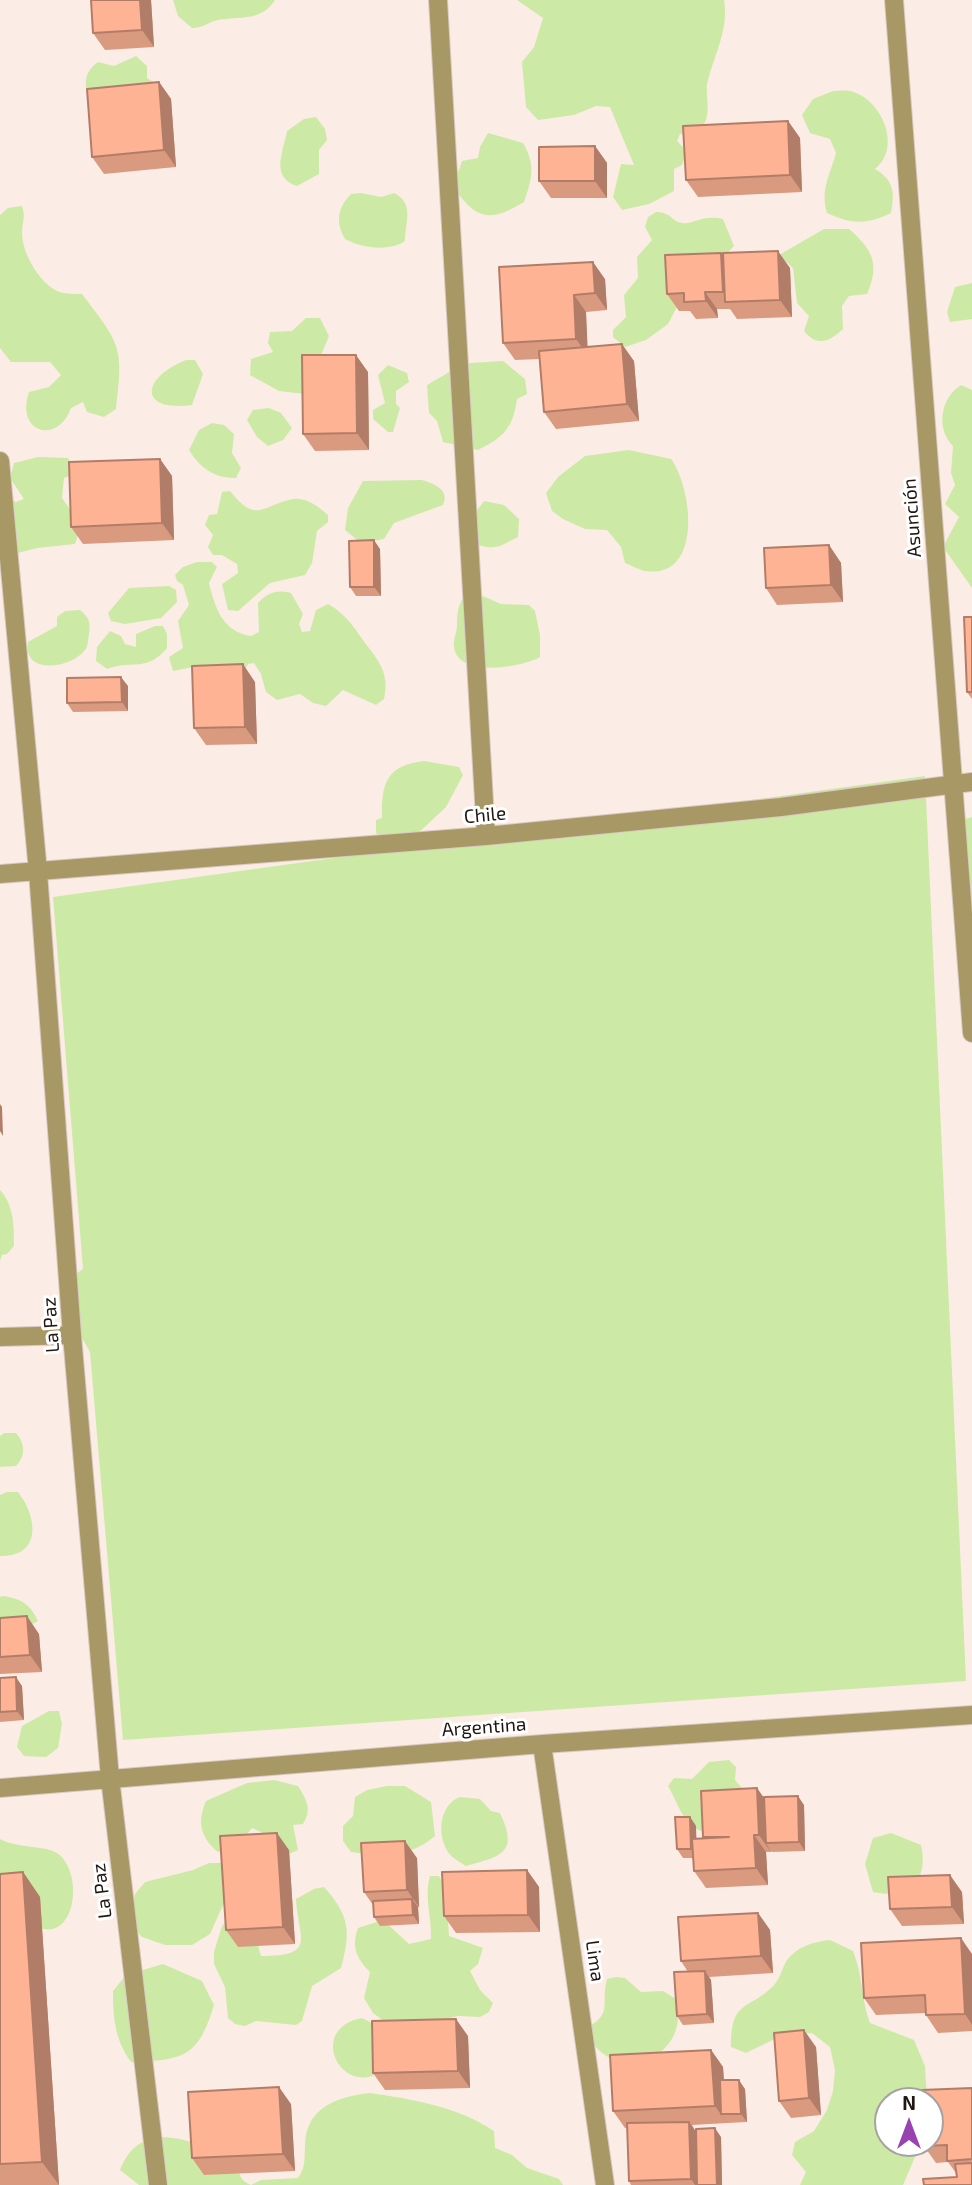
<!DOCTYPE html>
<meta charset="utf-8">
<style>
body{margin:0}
#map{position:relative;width:972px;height:2185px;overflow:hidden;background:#fcece6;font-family:"Exo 2",sans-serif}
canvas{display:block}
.north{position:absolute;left:874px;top:2087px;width:70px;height:70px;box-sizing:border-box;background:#fff;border:2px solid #a6a2a1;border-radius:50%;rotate:0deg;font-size:19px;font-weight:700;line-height:28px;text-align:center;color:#201713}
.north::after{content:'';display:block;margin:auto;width:24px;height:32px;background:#9843b1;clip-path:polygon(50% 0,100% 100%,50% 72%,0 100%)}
</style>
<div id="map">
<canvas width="972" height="2185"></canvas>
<div class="north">N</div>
</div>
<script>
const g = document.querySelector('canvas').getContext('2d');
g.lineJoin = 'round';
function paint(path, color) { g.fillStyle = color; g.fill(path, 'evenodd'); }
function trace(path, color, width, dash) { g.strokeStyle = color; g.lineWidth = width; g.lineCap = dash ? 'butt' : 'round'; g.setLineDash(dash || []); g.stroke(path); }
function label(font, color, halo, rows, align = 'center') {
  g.font = font + ' "Exo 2",sans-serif'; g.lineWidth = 6; g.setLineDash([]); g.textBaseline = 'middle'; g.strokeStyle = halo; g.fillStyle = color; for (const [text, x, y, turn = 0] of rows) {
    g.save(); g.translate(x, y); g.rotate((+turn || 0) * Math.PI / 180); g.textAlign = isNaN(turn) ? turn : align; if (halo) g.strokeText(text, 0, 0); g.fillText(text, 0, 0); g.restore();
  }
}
paint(new Path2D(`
 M173 0H275C261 22 240 16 218 20 208 22 204 28 192 28L178 16Z
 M517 0H724C729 29 715 53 708 80 704 93 712 111 704 124 699 133 690 133 680 134L677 141 687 151 682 165 674 169V191L649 204 622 210 613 197 621 164 634 165 610 107 596 106 574 115 538 120 526 107 522 62 534 47 543 18Z
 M136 56 147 66V78L153 82V88L89 98C83 83 85 71 98 62L114 66Z
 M833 91C838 91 845 90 850 91 883 99 902 148 875 169 894 180 895 193 891 213 867 225 851 224 827 213 820 190 830 175 836 153L830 139 810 133 802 115 813 99Z
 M316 117 325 129 327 140 319 150V174L297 186C270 177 283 153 287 131L304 119Z
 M488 133 523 143C536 165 532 179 524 202 489 223 477 220 453 187L462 161 478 158 480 147Z
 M361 193 381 197 394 193C415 203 405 223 405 241 389 252 361 248 345 239 335 222 338 207 351 194Z
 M22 206C26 218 22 222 22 233 22 253 40 285 60 292 66 294 75 294 82 294 120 344 124 346 116 409L104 417 87 412 83 402 71 408C57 446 15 432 29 392L49 387 61 375 50 362H11L0 348V215L8 208Z
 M656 212C671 212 671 221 682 223 692 225 703 214 723 219L734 246 680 301 668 324 646 340 625 347 613 337V330L626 317 624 295 638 278 637 257 652 240 645 227 648 217Z
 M824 229H849C873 250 880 264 867 294L849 296 842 306 843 329C829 342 817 347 804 331L809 316 797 303 793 268 779 255Z
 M972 283V319L950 322 947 312 955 287Z
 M306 318H320L329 336 305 394 279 391 250 375 251 359 273 352 268 343 270 332 292 331Z
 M186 360H195L203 374 192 405C138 412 141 378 186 360Z
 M503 361 525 379 527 394 517 399C513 428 504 437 478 450L443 442 437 421 429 413 427 385 451 371 455 364Z
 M388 365 407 373 409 382 396 391V404L400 408 393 432H388L373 419V410L385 403 378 375Z
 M961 385 972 390V588L943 547 959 517 945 504 955 485 951 473 953 446C936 429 940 398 961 385Z
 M269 408 281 413 292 428 283 440 268 446 257 437 247 420 253 410Z
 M212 423 224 425 234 434 232 453 241 468 236 478C214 478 200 468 189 450L199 430Z
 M629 450 671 459C693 489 703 580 645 571 639 570 631 565 625 563L621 547 607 530 585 529 563 519 552 511 546 493 558 477 585 456Z
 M38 457 68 458 77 473 64 478 62 498C73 514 84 524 75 544L37 548 14 554 9 498 16 502 24 499 10 478 14 463Z
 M422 480C434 484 450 489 443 505L394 523 384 539 361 543 345 530 348 508 363 481Z
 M230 491C257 525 262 505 293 499 307 497 319 507 328 515V522L317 531 312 563 305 575 270 583 238 611 228 610 222 584 238 573 237 564 222 555H213L208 547 213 535 205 525 209 515 217 514 222 492Z
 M484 501 504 505 519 519 518 537C498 547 496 551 472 543L475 513Z
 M197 562H212L217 567 209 583C215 608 223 632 251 636L259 632 258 603C267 593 277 589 291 593L303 614 299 624 302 632 310 631 316 610 328 604C349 616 355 630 369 648 382 665 389 677 384 699L376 705 343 690 326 706 313 703 300 694 277 700 266 692 261 674 254 663 248 664 245 670 193 667 173 671 169 657 183 648 178 621 189 605 183 585 177 581 175 575 183 567Z
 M169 586 176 590 177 602 161 618 125 624 111 621 108 613 129 588Z
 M469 590 501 604 529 605 535 611 540 635V657C523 667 456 679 454 646 453 640 457 632 457 625 457 610 459 601 469 590Z
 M80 610C89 617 91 623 89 634 88 640 88 646 85 650 71 669 22 675 28 642L57 626V617L65 611Z
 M155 626H163L167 634V648C146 673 133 659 107 669L96 661 97 647 110 631 121 636 125 644 136 647V634Z
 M424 761 459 767 463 775 446 807 414 837 384 838 376 833V820L382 818C381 783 387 765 424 761Z
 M925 776 966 1681 123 1740 90 1352 82 1338 78 1306 62 1284 83 1269 53 897Z
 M972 817V903L962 896V820Z
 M0 1190C14 1205 14 1226 14 1246L7 1254 2 1255 0 1261Z
 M4 1433H16C25 1443 26 1456 16 1466L0 1467V1436Z
 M7 1492H18C37 1516 43 1557 0 1556V1495Z
 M3 1596C22 1599 30 1604 38 1621L27 1627 0 1630V1597Z
 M49 1711H59L62 1724 58 1748 46 1757 24 1756 17 1747 22 1726Z
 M729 1760 736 1767 735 1780 741 1787 758 1794 705 1832C684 1828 678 1803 668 1786L674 1778 692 1779 709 1762Z
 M274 1780 298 1786C307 1800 312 1810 303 1824L293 1825 298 1850 282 1857 269 1847 261 1832 252 1828 233 1850 218 1852C200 1837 197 1822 206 1801L247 1783Z
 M387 1786H405L431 1802 435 1836C411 1857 382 1857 351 1852L343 1841V1826L353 1816 355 1797 367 1790Z
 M460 1797 480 1799 491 1811 500 1813C519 1853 502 1856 466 1866 460 1862 452 1858 448 1852 436 1834 440 1804 460 1797Z
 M891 1833 921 1845C929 1880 910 1900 873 1892L865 1864 873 1838Z
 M0 1839C19 1849 44 1845 57 1853 83 1871 77 1935 44 1929 30 1927 12 1908 0 1899Z
 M209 1863H227L228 1894 210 1934 192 1945H165L142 1937 134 1928 131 1912 135 1894 145 1882 193 1870Z
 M430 1876H439L446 1891 449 1936 483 1948 478 1964 470 1971 480 1990 493 2003 489 2012 480 2017 458 2016 421 2025H389L373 2013 364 1998 370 1972C357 1959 351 1947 358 1928L383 1920 409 1944 431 1939C432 1916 424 1898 430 1876Z
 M324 1887C350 1916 351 1932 341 1968L312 1986 302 2021 296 2025 256 2021 245 2026 235 2024 228 2018 225 1987 214 1964V1952L222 1926 232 1914 255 1935 261 1956C318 1956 298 1939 296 1899L314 1889Z
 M830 1940 853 1951C863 1975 861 1999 870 2023L914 2040 925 2066 927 2101H888V2143H921L903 2185H800L806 2172 792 2155 795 2142 814 2131 827 2110 833 2091 835 2070 830 2047 812 2033 781 2036 746 2053 731 2047C731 1998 748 2012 774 1985 781 1977 782 1968 787 1960 798 1946 813 1942 830 1940Z
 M163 1964 202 1981 214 2005C198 2058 183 2060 131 2062 115 2040 113 2018 113 1991L126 1975Z
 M616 1977 625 1978 641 1992 663 1991 676 1999C693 2063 605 2089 586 2028 614 2013 600 2005 607 1979Z
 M362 2018 372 2023 379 2073C339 2095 308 2028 362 2018Z
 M370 2093C411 2099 459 2107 494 2131L495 2148 512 2155 527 2168 559 2179 563 2185H139L120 2170C142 2113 200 2144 239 2162 239 2174 239 2180 251 2185L261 2180 298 2178C306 2167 304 2160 305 2147 305 2107 337 2097 370 2093Z`), '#cceaa5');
const minor = new Path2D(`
 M438 0 486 836
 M894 0 972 1033
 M0 461 38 872 72 1335 110 1778 158 2185
 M0 874 486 836 781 807 972 782
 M0 1337 72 1335
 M542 1744 605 2185
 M0 1788 542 1744 972 1715`);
trace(minor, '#d9cac4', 20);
trace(minor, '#a89866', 18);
paint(new Path2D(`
 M91 0H151L154 47 105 50 93 33Z
 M159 82 171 99 176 167 104 174 92 157Z
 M788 121 800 138 802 192 698 197 686 180Z
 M595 146 607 163V198H551L539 181Z
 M499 267 605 279 607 310 586 312 587 347 634 361 639 421 556 429 544 412 539 359 515 360 503 343Z
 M790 268 792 317 737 319 730 309H717L718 318 696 319 690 311H679L667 294Z
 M368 372 369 450 315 451 303 434Z
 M160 459 172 476 174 540 83 544 71 527Z
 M829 545 841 563 843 602 777 605 766 588Z
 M380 549 381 596H356L350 587Z
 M972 617V699L967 692Z
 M255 682 257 744 206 745 194 728Z
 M128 686V711L73 712 67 703Z
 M0 1618 39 1634 42 1672 0 1674Z
 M0 1678 22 1686 24 1720 0 1722Z
 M764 1798 804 1805 805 1851 772 1852 771 1851V1852H766L768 1885 706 1888 694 1871 693 1858H683L677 1849 690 1817 696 1826V1839L704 1838 703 1837Z
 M289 1850 295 1944 238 1947 226 1930Z
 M417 1858 419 1907H418L419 1924 380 1926 374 1917 373 1905 364 1892Z
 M527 1870 539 1887 540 1932 456 1933 444 1916Z
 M23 1872 40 1897 59 2185H0V2164Z
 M962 1892 964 1924 902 1926 890 1909Z
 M758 1913 770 1930 773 1973 709 1977 711 1980 714 2023 683 2025 677 2016 688 1972 681 1961Z
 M972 1954V2031L938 2033 926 2015V2013L876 2015 864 1998Z
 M468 2036 470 2088 385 2090 373 2073Z
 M816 2047 821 2115 791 2118 779 2101Z
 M711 2050 723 2067 724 2080 745 2089 747 2122 727 2123 726 2122 727 2123 692 2125 696 2132 721 2137 722 2185H631L629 2181 627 2128H625L613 2111Z
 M972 2088V2185L957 2177 956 2173 948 2162 936 2163 924 2146Z
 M291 2104 295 2171 204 2175 192 2158Z`), '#da9a80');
paint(new Path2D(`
 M140 0H151L154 47 142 30Z
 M159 82 171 99 176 167 164 150Z
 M788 121 800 138 802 192 790 175Z
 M595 146 607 163V198L595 181Z
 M778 251 790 268 792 317 780 300Z
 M721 253 733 270 730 302 723 292Z
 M593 262 605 279 607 310 595 293Z
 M705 292 717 309 718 318 706 301Z
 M574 295 586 312 588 356 576 339Z
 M622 344 634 361 639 421 627 404Z
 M356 355 368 372 369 450 357 433Z
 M160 459 172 476 174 540 162 523Z
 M374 540 380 549 381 596 374 587Z
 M829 545 841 563 843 602 831 585Z
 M243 664 255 682 257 744 245 727Z
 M121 677 128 686V711L122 702Z
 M0 1104 2 1107 3 1136 0 1131Z
 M27 1616 39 1634 42 1672 30 1655Z
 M16 1677 22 1686 24 1720 17 1711Z
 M757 1788 769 1805 766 1843 771 1852 759 1835Z
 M798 1796 804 1805 805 1851 799 1842Z
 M690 1817 696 1826 697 1857 691 1849Z
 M277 1833 289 1850 295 1944 283 1927Z
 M754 1835 766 1852 768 1885 756 1868Z
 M405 1841 417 1858 419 1907 407 1890Z
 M527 1870 539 1887 540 1932 528 1915Z
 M23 1872 40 1897 59 2185 42 2162Z
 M950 1875 962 1892 964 1924 952 1907Z
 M412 1899 418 1907 419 1924 413 1915Z
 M758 1913 770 1930 773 1973 761 1956Z
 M961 1938 972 1954V2025L965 2014Z
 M705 1971 711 1980 714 2023 707 2014Z
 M456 2019 468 2036 470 2088 458 2071Z
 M804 2030 816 2047 821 2115 809 2098Z
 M711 2050 723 2067 726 2114H721L727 2123 715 2106Z
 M739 2080 745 2089 747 2122 741 2114Z
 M279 2087 291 2104 295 2171 283 2154Z
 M689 2122 701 2139 703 2185H695L691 2179Z
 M715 2128 721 2137 722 2185H717Z`), '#b27d68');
const building = new Path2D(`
 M91 0H140L142 30 93 33Z
 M159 82 164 150 92 157 87 89Z
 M788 121 790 175 686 180 683 126Z
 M595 146V181H539V147Z
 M778 251 780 300 725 302 723 253Z
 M721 253 723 292H705L706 301 684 302V293L667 294 665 255Z
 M593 262 595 293 574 295 576 339 503 343 499 267Z
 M622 344 627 404 544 412 539 351Z
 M302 355H356L357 433 303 434Z
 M160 459 162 523 71 527 69 462Z
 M374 540V587H350L349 541Z
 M829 545 831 585 766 588 764 548Z
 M964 617H972V692H967Z
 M243 664 245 727 194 728 192 666Z
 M121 677 122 702 67 703V678Z
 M27 1616 30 1655 0 1657V1618Z
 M16 1677 17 1711 0 1712V1678Z
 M757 1788 759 1835H754L756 1868 694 1871 692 1839 729 1837H703L701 1791Z
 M798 1796 799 1842 766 1843 764 1797Z
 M675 1817H690L691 1849H677Z
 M277 1833 283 1927 226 1930 220 1836Z
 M405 1841 407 1890 364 1892 361 1843Z
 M527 1870 528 1915 444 1916 442 1872Z
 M23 1872 42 2162 0 2164V1874Z
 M950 1875 952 1907 890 1909 888 1877Z
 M412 1899 413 1915 374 1917 373 1901Z
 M758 1913 761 1956 681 1961 678 1917Z
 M961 1938 965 2014 926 2015 925 1995 864 1998 861 1943Z
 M705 1971 707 2014 677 2016 674 1972Z
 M456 2019 458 2071 373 2073 372 2021Z
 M804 2030 809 2098 779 2101 774 2033Z
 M711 2050 715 2106 613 2111 610 2055Z
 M720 2080H739L741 2114H721Z
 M279 2087 283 2154 192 2158 188 2092Z
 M972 2088V2159L947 2161V2145L924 2146V2143H930V2101H922L921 2090Z
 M689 2122 691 2179 629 2181 627 2123Z
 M715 2128 717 2185H697L696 2129Z
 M972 2163V2185H924L923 2179 957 2177 955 2164Z`);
paint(building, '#feb395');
trace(building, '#b27d68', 2);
label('19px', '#201713', '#fff', [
 ["Asunción",912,518,-94],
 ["Chile",485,815,-5],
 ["La Paz",51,1325,-94],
 ["Argentina",484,1727,-4],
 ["La Paz",102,1891,-97],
 ["Lima",595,1961,82]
]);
</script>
